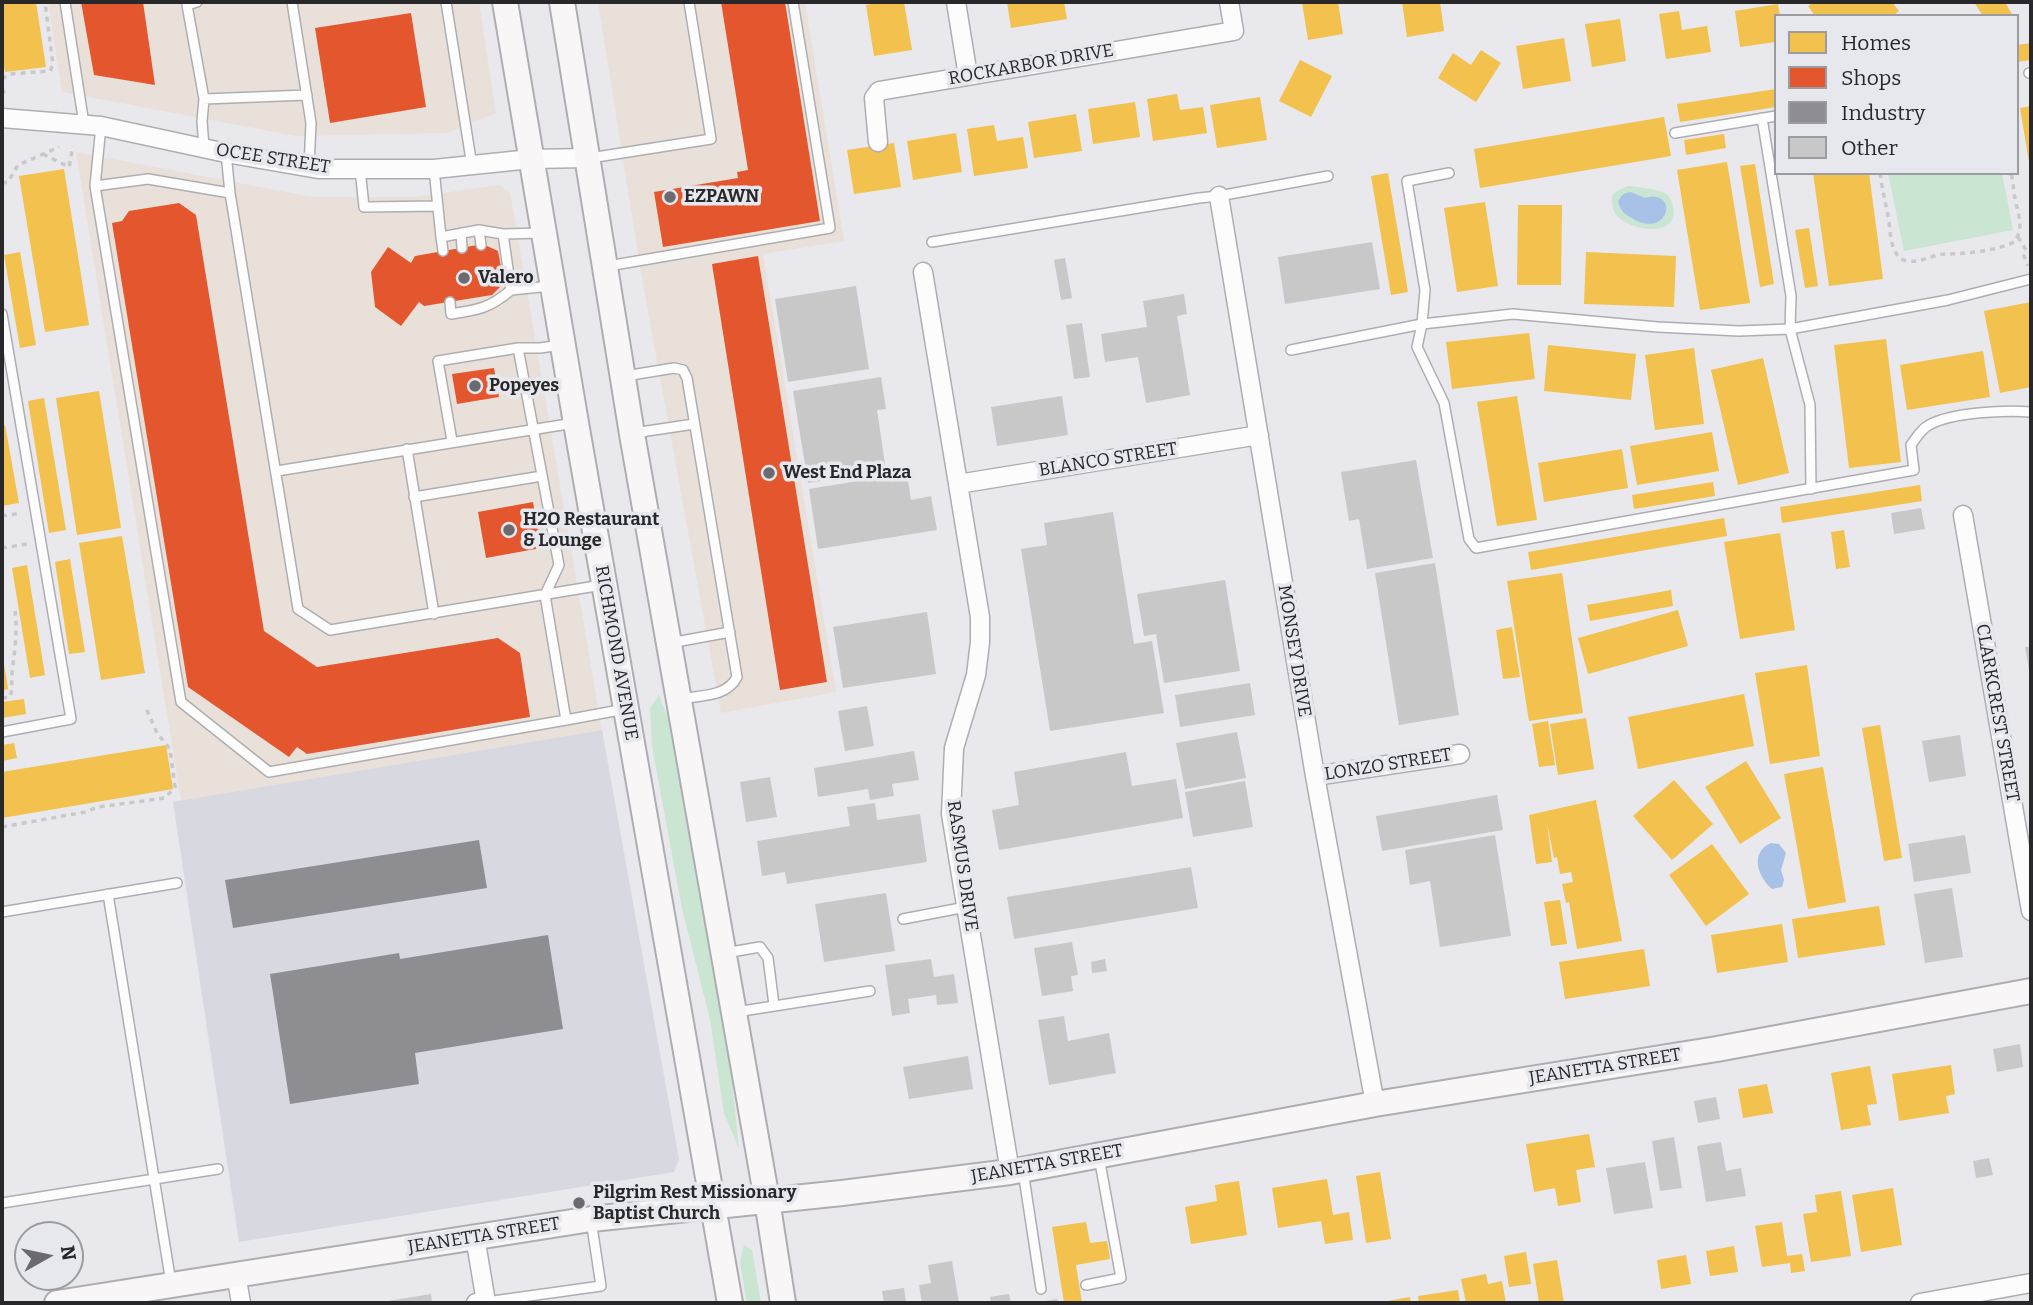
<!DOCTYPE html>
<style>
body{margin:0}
#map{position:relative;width:2033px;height:1305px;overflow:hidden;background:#e8e8ed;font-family:Bitter,serif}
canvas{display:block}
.frame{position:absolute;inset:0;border:4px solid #28282b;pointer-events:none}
.legend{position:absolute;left:1774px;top:14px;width:245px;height:161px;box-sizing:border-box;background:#e7e7ee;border:2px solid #9b9ba0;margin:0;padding:9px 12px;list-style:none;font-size:21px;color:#28282b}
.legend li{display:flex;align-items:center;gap:14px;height:35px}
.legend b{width:35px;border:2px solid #9b9ba0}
.north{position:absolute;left:14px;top:1221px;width:70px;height:70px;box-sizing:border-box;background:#e7e7ee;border:2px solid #9b9ba0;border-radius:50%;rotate:81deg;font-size:19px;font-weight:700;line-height:28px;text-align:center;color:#28282b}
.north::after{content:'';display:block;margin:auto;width:24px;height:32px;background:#6b6b6f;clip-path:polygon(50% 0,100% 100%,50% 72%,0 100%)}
</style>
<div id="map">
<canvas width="2033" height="1305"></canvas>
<div class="frame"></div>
<ul class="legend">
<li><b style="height:19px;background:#f2c14e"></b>Homes</li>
<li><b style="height:19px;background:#e4572e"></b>Shops</li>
<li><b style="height:19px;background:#8d8d92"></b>Industry</li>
<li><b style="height:19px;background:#c9c8c9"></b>Other</li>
</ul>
<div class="north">N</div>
</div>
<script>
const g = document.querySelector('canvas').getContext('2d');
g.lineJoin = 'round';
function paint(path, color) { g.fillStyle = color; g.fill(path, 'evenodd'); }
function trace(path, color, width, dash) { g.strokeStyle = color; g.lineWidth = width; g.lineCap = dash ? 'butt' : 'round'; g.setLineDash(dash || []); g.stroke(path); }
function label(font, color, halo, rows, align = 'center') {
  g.font = font + ' Bitter,serif'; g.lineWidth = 7; g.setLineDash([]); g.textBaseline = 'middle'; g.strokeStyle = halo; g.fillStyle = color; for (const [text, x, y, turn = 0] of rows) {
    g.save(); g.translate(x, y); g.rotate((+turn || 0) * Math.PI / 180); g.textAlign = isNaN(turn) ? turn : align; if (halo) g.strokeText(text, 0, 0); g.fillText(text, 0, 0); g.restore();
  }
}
paint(new Path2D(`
 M48 2H479L496 113 448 133 296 136 62 92Z
 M598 2H805L844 241 763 254 836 692 721 713 641 273Z
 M76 152 313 197H415L499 185 510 192 602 730 181 801Z`), '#e9e1d9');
paint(new Path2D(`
 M602 730 679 1159 674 1172 239 1242 173 802Z`), '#d8d8e1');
paint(new Path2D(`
 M1888 173H2002L2013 230 1904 251Z
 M1628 186C1634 186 1661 190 1665 193 1669 196 1672 201 1673 206 1679 236 1641 231 1625 222 1614 216 1611 208 1612 196L1617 191Z
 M659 695 674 733 727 1033 739 1149 724 1113 710 1019 682 909 652 746 650 708Z
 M744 1245 752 1250 761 1303H747L740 1262Z`), '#cae5d2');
paint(new Path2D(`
 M1631 192 1645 198C1680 188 1669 241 1632 218 1624 214 1621 211 1618 202 1621 195 1624 193 1631 192Z
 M1771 843 1779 844 1786 853 1781 870 1784 880 1782 887 1772 889C1757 876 1750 852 1771 843Z`), '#a7c1e7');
paint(new Path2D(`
 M2 2H36L46 67 5 72 2 53Z
 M883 2H904L912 50 874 56 866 5Z
 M1007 2H1064L1067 19 1011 28Z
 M1302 2H1338L1343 34 1308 40Z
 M1402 2H1440L1444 31 1407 37Z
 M1814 2H1892L1899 11 1893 16H1815L1808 6Z
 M1974 2H2005L2013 16H1983Z
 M1778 4 1780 16H1776V42L1740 47 1735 11Z
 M1679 11 1682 30 1707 26 1711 52 1666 59 1659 14Z
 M1620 19 1626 61 1592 67 1585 24Z
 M1564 38 1571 81 1523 89 1516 46Z
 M2031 43V60L2017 62V45Z
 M1481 50 1501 63 1476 102 1438 78 1453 53 1471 65Z
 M1300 60 1332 76 1311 117 1279 101Z
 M1776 89V107L1680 122 1677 104Z
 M1177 94 1180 110 1203 107 1207 133 1153 141 1147 99Z
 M1260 97 1267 140 1217 148 1210 105Z
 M1135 102 1140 137 1093 144 1088 109Z
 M2031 106V167L2030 168 2020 108Z
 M1076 114 1082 151 1034 158 1028 122Z
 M1664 117 1671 156 1480 188 1474 149Z
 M994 125 997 141 1023 137 1028 168 974 176 967 129Z
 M956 133 962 172 913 180 907 141Z
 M1724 134 1726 148 1686 155 1684 140Z
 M894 143 901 187 854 194 847 150Z
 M1727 162 1750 303 1700 310 1677 170Z
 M1755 164 1774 284 1760 287 1740 166Z
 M64 169 89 325 45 332 19 176Z
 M1388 173 1408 292 1391 295 1371 176Z
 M1813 173H1869L1883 279 1829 286Z
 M1485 202 1498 286 1457 292 1444 208Z
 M1518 205H1562L1561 285H1517Z
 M1809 228 1818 286 1805 288 1795 230Z
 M20 252 36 345 20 348 4 255Z
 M1586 252 1676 256 1674 307 1584 304Z
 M2031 302V387L2000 393 1984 311Z
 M1529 333 1535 379 1452 389 1446 342Z
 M1886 339 1901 462 1849 468 1834 345Z
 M1548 345 1636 354 1631 400 1544 391Z
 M1694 348 1704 424 1655 430 1645 355Z
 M1983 351 1990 397 1907 410 1900 365Z
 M1763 358 1789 473 1738 485 1711 370Z
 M99 391 121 528 77 535 56 398Z
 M1517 396 1537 520 1497 526 1477 402Z
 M44 398 66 530 49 533 28 401Z
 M5 425 19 503 2 506V426Z
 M1712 432 1719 471 1637 485 1630 446Z
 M1622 449 1628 488 1544 502 1538 463Z
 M1713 482 1715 496 1634 509 1632 495Z
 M1920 485 1922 501 1782 523 1780 507Z
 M1724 518 1727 536 1531 570 1528 552Z
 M1844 530 1850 567 1836 569 1831 532Z
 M1780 533 1795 630 1740 639 1724 542Z
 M122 536 145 673 101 680 79 543Z
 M70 559 85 652 69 654 55 562Z
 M27 565 45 675 30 678 12 568Z
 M1562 573 1583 713 1529 721 1507 581Z
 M1671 590 1673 606 1590 621 1587 605Z
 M1678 610 1688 646 1588 674 1578 638Z
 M1512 627 1520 677 1503 679 1496 630Z
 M3 657 8 689 2 691V658Z
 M1807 665 1820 756 1770 764 1755 673Z
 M1744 694 1754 746 1638 769 1628 717Z
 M24 699 26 714 2 718V702Z
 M1586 718 1594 769 1558 775 1550 724Z
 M1548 721 1555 765 1539 767 1532 724Z
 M1880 725 1902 858 1884 861 1862 728Z
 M14 743 17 758 2 761V745Z
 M166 745 173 789 2 818V772Z
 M1746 761 1781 818 1740 844 1705 787Z
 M1823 767 1846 902 1808 909 1784 774Z
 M1674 780 1713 824 1672 860 1633 816Z
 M1596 800 1622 941 1577 949 1569 902 1566 903 1562 884 1573 882 1571 872 1560 874 1557 857 1554 858 1547 823 1552 862 1536 864 1529 815Z
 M1712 844 1749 894 1706 926 1669 875Z
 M1560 900 1567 944 1551 946 1544 902Z
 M1879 906 1885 945 1798 958 1792 919Z
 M1782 924 1788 962 1717 973 1711 935Z
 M1644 949 1650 986 1565 999 1559 962Z
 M1951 1065 1955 1094 1946 1096 1949 1113 1899 1121 1892 1074Z
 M1870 1066 1877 1104 1867 1105 1871 1125 1841 1130 1831 1073Z
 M1767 1084 1773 1113 1743 1118 1738 1089Z
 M1589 1134 1595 1167 1576 1170 1581 1202 1558 1206 1555 1188 1534 1192 1526 1144Z
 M1380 1172 1391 1239 1366 1243 1356 1176Z
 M1327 1179 1333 1215 1349 1212 1353 1240 1325 1244 1321 1221 1278 1228 1272 1188Z
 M1239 1181 1247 1235 1191 1244 1185 1207 1217 1201 1215 1185Z
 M1893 1188 1902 1245 1861 1252 1852 1195Z
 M1841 1191 1851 1256 1811 1262 1803 1214 1817 1212 1815 1195Z
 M1086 1222 1090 1243 1107 1241 1110 1259 1076 1265 1082 1303H1064L1052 1227Z
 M1782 1222 1787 1256 1802 1254 1805 1271 1791 1273 1790 1263 1762 1267 1755 1226Z
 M1734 1246 1738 1272 1710 1276 1706 1251Z
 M1526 1252 1531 1284 1509 1287 1504 1256Z
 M1686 1255 1691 1284 1661 1289 1657 1260Z
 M1557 1260 1564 1303H1539L1533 1264Z
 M1486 1274 1488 1284 1502 1281 1506 1303H1466L1461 1279Z
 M1458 1290 1460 1303H1419L1418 1296Z
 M1410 1297 1411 1303H1383L1382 1302Z`), '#f2c14e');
paint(new Path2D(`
 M81 2H143L155 85 94 75Z
 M721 2H785L820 221 663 247 654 192 738 178 737 172 748 170Z
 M411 13 426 107 330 123 315 28Z
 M179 203 196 215 264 631 317 667 498 638 520 653 530 717 307 754 297 747 289 757 188 687 112 223 122 221 129 211Z
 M483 244 498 251 504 283 492 295 424 306 419 302 401 326 375 307 371 272 388 247 411 263 415 256Z
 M758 256 827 682 780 690 712 264Z
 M494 368 499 397 457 404 452 374Z
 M533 502 541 548 486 558 478 512Z`), '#e4572e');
paint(new Path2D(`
 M479 840 487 888 233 928 225 880Z
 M548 935 563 1029 415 1053 419 1084 290 1104 270 974 399 953 400 959Z`), '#8d8d92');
paint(new Path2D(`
 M1372 242 1380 289 1285 304 1278 257Z
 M1065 258 1072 298 1061 300 1054 260Z
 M856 286 869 369 788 382 775 299Z
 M1184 294 1187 314 1177 316 1190 395 1146 403 1138 357 1105 362 1101 334 1147 327 1143 301Z
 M1082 323 1090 377 1074 379 1066 325Z
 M881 377 886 409 877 410 886 471 808 483 793 391Z
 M1062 396 1068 435 997 446 991 407Z
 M1416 460 1433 558 1367 569 1359 519 1349 521 1341 472Z
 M907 473 911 500 931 496 937 530 818 549 809 489Z
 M1921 508 1925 529 1894 534 1891 513Z
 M1113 512 1134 644 1152 641 1164 713 1050 731 1021 549 1047 545 1044 523Z
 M1435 563 1459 715 1399 725 1375 573Z
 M1225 580 1240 671 1164 683 1156 634 1144 636 1137 594Z
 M927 612 936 674 843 688 833 627Z
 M2025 647H2031V676H2030Z
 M1250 683 1255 715 1180 727 1175 695Z
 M867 706 874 746 845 751 838 711Z
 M1237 732 1246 778 1185 789 1176 743Z
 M1960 735 1966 776 1929 782 1922 741Z
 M914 751 919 780 892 784 894 796 870 800 868 789 818 797 814 768Z
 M1126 752 1132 786 1176 779 1183 818 999 850 992 810 1019 805 1014 772Z
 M770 777 777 817 746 822 740 782Z
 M1245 781 1253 827 1193 837 1185 792Z
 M1497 795 1503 830 1382 851 1376 816Z
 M875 803 877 820 920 814 927 862 787 884 785 872 762 876 757 841 850 826 847 807Z
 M1495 835 1511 936 1440 947 1430 881 1410 885 1405 850Z
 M1965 835 1971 873 1914 882 1908 844Z
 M1191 867 1198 908 1014 939 1007 897Z
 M1952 888 1963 957 1925 963 1914 894Z
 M886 893 895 951 824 962 815 904Z
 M1072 942 1078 975 1071 976 1073 991 1042 996 1034 948Z
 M931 959 934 977 954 974 958 1003 937 1005 936 995 908 999 910 1013 892 1016 885 965Z
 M1105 959 1107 971 1092 973 1091 962Z
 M1064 1016 1068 1041 1109 1033 1116 1073 1049 1085 1038 1020Z
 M2020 1044 2023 1067 1997 1072 1993 1049Z
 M968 1056 973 1089 909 1099 903 1067Z
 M1716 1097 1720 1119 1698 1123 1694 1101Z
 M1674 1137 1682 1188 1660 1191 1652 1141Z
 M1721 1142 1726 1171 1741 1168 1746 1196 1706 1202 1697 1146Z
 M1989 1158 1993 1175 1976 1178 1973 1161Z
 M1645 1162 1653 1208 1614 1214 1606 1168Z
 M952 1261 959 1303H922L919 1285 931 1283 928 1265Z
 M904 1288 906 1303H884L882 1291Z
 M431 1294 432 1303H382V1302Z
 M1009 1294 1011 1303H991L990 1297Z
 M1057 1299 1058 1303H1039V1302Z`), '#c9c8c9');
const lane = new Path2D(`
 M65 2 84 124
 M197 2 187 5 204 99 202 121 204 147
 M292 2 311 123 309 168
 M446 2 472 166
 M2029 73H2031
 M204 99 307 95
 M1762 118 1791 296 1790 329 1810 405 1811 489
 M101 126 95 186 148 179 230 193
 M1675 133 1776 116
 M226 153 230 193 298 609 330 630 602 585
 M590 158 711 139 689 2
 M360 169 364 207 438 206
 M434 169 441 237 479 230 503 234 542 233
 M1449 173 1407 181 1425 290 1422 324 1417 347 1444 403 1469 539 1476 548 1914 470 1911 445C1916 438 1921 429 1929 425 1952 412 2005 410 2031 412
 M95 186 181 702 269 772 566 720
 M479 230 481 245
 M461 233 462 248
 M503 234 511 290 551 286
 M441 237 443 251
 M932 242 1199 198 1219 196 1328 176
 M608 266 830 228 793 2
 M450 302 451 314C478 310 490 308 511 290
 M2 314 71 719 2 732
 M518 348 559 565 545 595 566 720 625 709
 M1291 350 1422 324 1513 314 1658 327 1739 331 1790 329 1948 300 2031 279
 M625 376 674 368 683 370 687 378 737 677C727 697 701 695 681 699
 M634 433 694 424
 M452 441 438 361 518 348H540L561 345
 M407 449 434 614
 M277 471 574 423
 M414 497 542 476
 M670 643 730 632
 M108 894 171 1283
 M2 912 177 883
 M903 919 966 907
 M725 953 760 947 768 958 774 1005
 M736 1012 870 991
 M1023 1171 1041 1289
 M2 1203 218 1169
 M1086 1285 1121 1278 1099 1157
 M486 1302 601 1286 591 1220`);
const street = new Path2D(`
 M956 2 968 76
 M2 118 101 126 226 153 318 169H434L531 159 587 158
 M878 142 874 98 879 91 1234 31 1229 2
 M1219 196 1315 776 1375 1104
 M923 272 980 617V642L976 675 954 748 951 814 1010 1172
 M958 484 1259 435
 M1963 515 2031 911
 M1315 776 1460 754
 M475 1237 486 1302 476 1303
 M236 1274 241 1303
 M1920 1303 2031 1283`);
const secondary = new Path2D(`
 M505 2 576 423 730 1303
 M562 2 632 434 767 1200 783 1303
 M57 1303 591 1219 842 1193 1010 1172 1375 1104 1717 1049 2031 991`);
trace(lane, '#aeaeb2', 12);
trace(street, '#aeaeb2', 21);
trace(secondary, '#aeaeb2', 28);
trace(new Path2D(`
 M2 79 10 74 50 71 53 65 45 2
 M2 89 5 94
 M43 154 69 167 73 146
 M1880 173C1882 188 1885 201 1888 216 1891 230 1889 259 1908 261 1922 263 1932 254 1945 254 1964 254 1997 251 2014 242 2024 229 2019 217 2016 203 2013 192 2014 184 2011 173
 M2 183 8 182 18 165 59 147
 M2018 237 2026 250 2024 256 2028 266
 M2 516 21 513
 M2 548 27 544
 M2 698 10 697C13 689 11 683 12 674 14 653 18 633 15 611
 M2 827 85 812 98 807 165 798 175 787 170 749 157 733 145 706`), '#c9c9c9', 3.5, [5, 5]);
trace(lane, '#fcfcfc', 9);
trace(street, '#fcfcfc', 18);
trace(secondary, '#f9f6f7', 24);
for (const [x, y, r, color] of [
 [670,197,7,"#6b6b6f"],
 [464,278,7,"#6b6b6f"],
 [475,386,7,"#6b6b6f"],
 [769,473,7,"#6b6b6f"],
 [509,530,7,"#6b6b6f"],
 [579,1203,7,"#6b6b6f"]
]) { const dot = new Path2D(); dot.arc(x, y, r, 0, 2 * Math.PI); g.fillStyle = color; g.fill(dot); trace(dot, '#e7e7ee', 2.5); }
label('18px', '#28282b', '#e7e7ee', [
 ["ROCKARBOR DRIVE",1031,65,-10],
 ["OCEE STREET",273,159,9],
 ["BLANCO STREET",1108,460,-9],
 ["MONSEY DRIVE",1294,651,81],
 ["RICHMOND AVENUE",616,653,80],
 ["CLARKCREST STREET",1997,713,80],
 ["LONZO STREET",1388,765,-9],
 ["RASMUS DRIVE",962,866,82],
 ["JEANETTA STREET",1605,1067,-9],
 ["JEANETTA STREET",1047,1164,-10],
 ["JEANETTA STREET",484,1236,-9]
]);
label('bold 18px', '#28282b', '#e7e7ee', [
 ["EZPAWN",684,197],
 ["Valero",478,278],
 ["Popeyes",489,386],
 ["West End Plaza",783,473],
 ["H2O Restaurant",523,520],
 ["& Lounge",523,541],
 ["Pilgrim Rest Missionary",593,1193],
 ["Baptist Church",593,1214]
], 'left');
</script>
